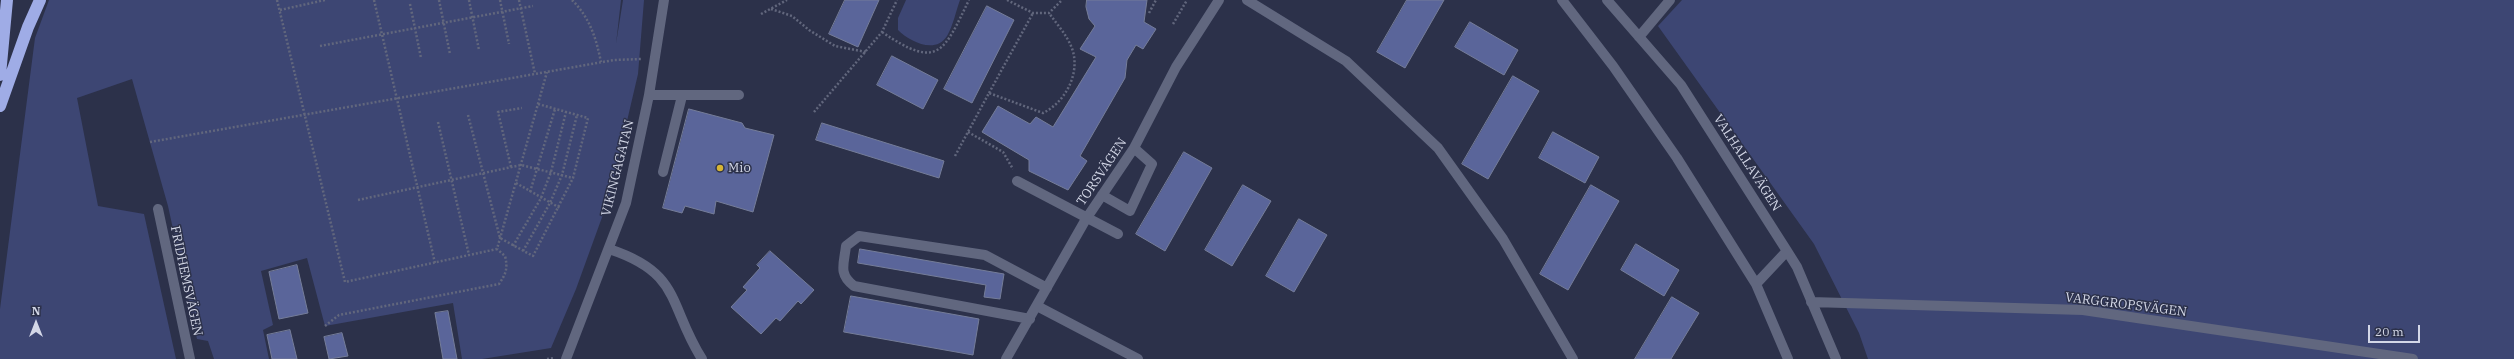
<!DOCTYPE html>
<meta charset="utf-8">
<style>
body{margin:0}
#map{position:relative;width:2514px;height:359px;overflow:hidden;background:#2c314a;font-family:"IBM Plex Serif",serif}
canvas{display:block}
.north{position:absolute;left:16px;top:303px;width:40px;height:40px;-webkit-text-stroke:3px #2c314a;paint-order:stroke;rotate:0deg;font-size:11px;font-weight:700;line-height:16px;text-align:center;color:#d3d7e7}
.north::after{content:'';display:block;margin:auto;width:14px;height:18px;background:#d3d7e7;clip-path:polygon(50% 0,100% 100%,50% 72%,0 100%)}
.scale{position:absolute;left:2368px;top:325px;width:52px;height:18px;box-sizing:border-box;border:2px solid #d3d7e7;border-top:0;padding-left:5px;font-size:12px;line-height:14px;white-space:nowrap;color:#d3d7e7;-webkit-text-stroke:3px #2c314a;paint-order:stroke}
</style>
<div id="map">
<canvas width="2514" height="359"></canvas>
<div class="north">N</div>
<div class="scale">20 m</div>
</div>
<script>
const g = document.querySelector('canvas').getContext('2d');
g.lineJoin = 'round';
function paint(path, color) { g.fillStyle = color; g.fill(path, 'evenodd'); }
function trace(path, color, width, dash) { g.strokeStyle = color; g.lineWidth = width; g.lineCap = dash ? 'butt' : 'round'; g.setLineDash(dash || []); g.stroke(path); }
function label(font, color, halo, rows, align = 'center') {
  g.font = font + ' "IBM Plex Serif",serif'; g.lineWidth = 3; g.setLineDash([]); g.textBaseline = 'middle'; g.strokeStyle = halo; g.fillStyle = color; for (const [text, x, y, turn = 0] of rows) {
    g.save(); g.translate(x, y); g.rotate((+turn || 0) * Math.PI / 180); g.textAlign = isNaN(turn) ? turn : align; if (halo) g.strokeText(text, 0, 0); g.fillText(text, 0, 0); g.restore();
  }
}
paint(new Path2D(`
 M49 0H621L616 44 623 0H644L638 74 609 198 576 289 551 348 482 359H462L453 303 325 326 307 258 261 271 273 325 263 330 269 359H214L208 341 197 339 168 206 132 79 77 98 98 206 144 214 176 359H0V309L35 38Z
 M906 0H960C956 11 953 26 947 36 935 55 909 41 898 30V18Z
 M1682 0H2514V359H1868L1859 333 1814 244 1658 26Z`), '#3d4673');
const building = new Path2D(`
 M845 0H879L858 47 829 34Z
 M1087 0H1147L1144 22 1156 29 1143 49 1136 45 1127 60 1125 78 1080 156 1087 161 1068 190 1029 171V160L982 132 998 106 1030 124 1036 117 1053 127 1096 57 1080 49 1095 26 1089 19 1086 7Z
 M1407 0H1444L1405 68 1377 52Z
 M987 6 1014 20 972 103 944 89Z
 M1470 22 1518 50 1504 75 1455 47Z
 M892 56 938 80 923 109 877 85Z
 M1513 76 1539 91 1488 179 1462 164Z
 M689 109 742 123 745 128 774 135 753 212 716 201 714 214 685 206 682 213 663 208Z
 M822 123 944 161 939 178 816 140Z
 M1553 132 1599 157 1585 183 1539 158Z
 M1184 152 1212 168 1165 251 1136 234Z
 M1243 185 1271 201 1232 266 1205 250Z
 M1591 185 1619 201 1568 290 1540 274Z
 M1299 219 1327 235 1294 292 1266 276Z
 M1636 244 1679 270 1664 296 1621 270Z
 M860 249 1004 274 1000 299 984 297 986 285 858 263Z
 M770 251 814 290 801 304 798 301 780 321 776 318 761 334 731 307 747 290 743 287 760 268 757 265Z
 M297 265 308 313 279 319 269 272Z
 M851 296 979 319 973 355 844 332Z
 M1672 297 1699 313 1671 359H1635Z
 M448 311 457 359H443L435 313Z
 M290 330 297 359H272L267 335Z
 M342 333 348 356 329 359 324 337Z`);
paint(building, '#5a659a');
trace(building, '#757d99', 1);
trace(new Path2D(`
 M277 0 345 282 497 249 547 72
 M374 0 435 263
 M439 0 450 54
 M469 0 479 50
 M500 0 509 44
 M519 0 535 74
 M572 0C590 18 596 38 601 62
 M1007 0 1033 13H1049L1062 0
 M410 4 421 58
 M771 9 792 16 809 30 835 46 866 52
 M280 10 325 0
 M1149 13 1156 0
 M761 14 787 0
 M1173 24 1187 0
 M882 32C939 71 944 51 969 0
 M320 46 533 6
 M989 93 1033 13
 M814 112 882 32 897 0
 M468 115 500 238 533 256 573 178 588 118 538 104
 M438 122 469 255
 M968 132 1003 152 1013 169
 M150 142 614 60 642 59
 M955 156 989 93 1043 113C1066 102 1082 71 1071 46 1066 34 1056 23 1049 13
 M511 167 498 112 522 108
 M516 183 560 208
 M530 192 555 109
 M358 200 521 165 573 178
 M513 246 541 198 551 172 566 112
 M523 251 550 203 562 175 577 115
 M325 326 339 315 499 284C506 274 508 268 505 256L497 249
 M547 359 554 358`), '#62677d', 2.5, [2, 2]);
trace(new Path2D(`
 M1247 0 1346 61 1438 148 1503 239 1573 359
 M1562 0 1613 66 1677 158 1756 284
 M1607 0 1681 85 1787 251 1797 267 1836 359
 M1639 37 1670 0
 M649 95H739
 M663 172 682 96
 M1017 181 1118 234
 M1102 195 1130 211 1152 164 1134 148
 M158 209 190 359
 M609 249C682 273 668 305 702 359
 M1787 251 1756 284 1788 359
 M1811 302 2083 310 2413 359
 M1037 306 1138 359
 M1030 319 854 286C838 274 844 264 846 246L859 236 985 255 1047 288
 M566 359 626 203 649 95 664 0
 M1006 359 1086 219 1134 148 1176 67 1219 0`), '#61677f', 10);
trace(new Path2D(`
 M0 75 7 0
 M0 106 28 27 40 0`), '#9face6', 12);
for (const [x, y, r, color] of [
 [720,168,4,"#d6b534"]
]) { const dot = new Path2D(); dot.arc(x, y, r, 0, 2 * Math.PI); g.fillStyle = color; g.fill(dot); trace(dot, '#2c314a', 1.5); }
label('13px', '#d3d7e7', '#2c314a', [
 ["VALHALLAVÄGEN",1747,163,57],
 ["VIKINGAGATAN",618,168,-76],
 ["TORSVÄGEN",1102,172,-56],
 ["FRIDHEMSVÄGEN",186,281,78],
 ["VARGGROPSVÄGEN",2126,305,7]
]);
label('13px', '#d3d7e7', '#2c314a', [
 ["Mio",728,168]
], 'left');
</script>
